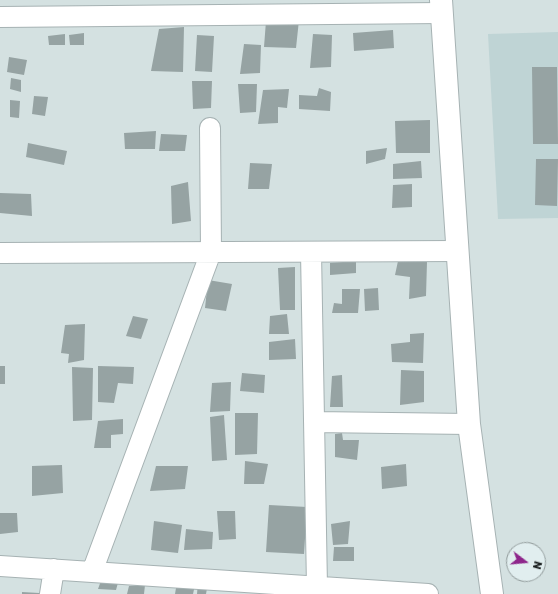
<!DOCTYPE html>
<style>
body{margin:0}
#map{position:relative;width:558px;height:594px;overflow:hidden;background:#d4e1e1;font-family:Rubik,sans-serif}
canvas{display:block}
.north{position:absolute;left:506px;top:542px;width:40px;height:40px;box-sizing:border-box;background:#e1eeef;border:1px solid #919b9b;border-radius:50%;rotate:106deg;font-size:11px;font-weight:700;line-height:16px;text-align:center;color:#191e1e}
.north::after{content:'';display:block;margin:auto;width:14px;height:18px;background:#8e268b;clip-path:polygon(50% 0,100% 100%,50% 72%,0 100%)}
</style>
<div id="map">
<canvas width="558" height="594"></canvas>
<div class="north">N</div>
</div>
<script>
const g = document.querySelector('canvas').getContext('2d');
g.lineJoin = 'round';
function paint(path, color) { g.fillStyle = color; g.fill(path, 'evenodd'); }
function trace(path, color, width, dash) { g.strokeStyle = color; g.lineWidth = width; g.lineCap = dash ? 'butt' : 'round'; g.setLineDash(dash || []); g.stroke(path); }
paint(new Path2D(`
 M558 32V218L498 219 488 34Z`), '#bfd4d5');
paint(new Path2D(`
 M299 20 296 48 264 47 266 21Z
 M184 27 183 72 151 71 159 29Z
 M393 30 394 48 354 51 353 33Z
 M84 33V45H70L69 35Z
 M65 34V45H49L48 36Z
 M313 34 332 35 331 67 310 68Z
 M197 35 214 36 212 72 195 71Z
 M244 44 261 45 260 73 240 74Z
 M9 57 27 60 24 75 7 72Z
 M532 67H557L558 144H533Z
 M11 78 21 80V92L10 89Z
 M192 81H212L211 108 193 109Z
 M238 84H257L256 112 240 113Z
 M319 88 331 92 330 111 299 109V95L317 96Z
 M289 89 287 108 278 107V123L258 124 263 90Z
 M34 96 48 97 45 116 32 114Z
 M10 100 20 101 19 118 10 117Z
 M430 120V153H396L395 121Z
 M156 131 155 149H125L124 133Z
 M161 134 187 135 185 151H159Z
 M28 143 67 151 64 165 26 157Z
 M387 148 385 159 366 164V151Z
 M536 159H558L557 206 535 205Z
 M421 161 422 178 393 179V164Z
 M250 163 272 164 269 189H248Z
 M188 182 191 221 172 224 171 186Z
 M412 184V207L392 208 393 185Z
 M0 193 31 194 32 216 0 213Z
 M356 261V273L330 275V263Z
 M398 261 427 262 426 296 409 299 410 277 395 275Z
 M295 267V310H280L278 268Z
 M208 280 232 284 226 311 205 308Z
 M378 288 379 310 365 311 364 289Z
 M342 289H360L358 313H332L334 303 342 304Z
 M287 314 289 334H269L270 316Z
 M133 316 148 319 141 339 126 336Z
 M85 324 84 360 68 363 69 354 61 353 65 325Z
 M424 333 423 363 392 362 391 344 410 342V334Z
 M295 339 296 359 269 360V342Z
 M0 366H5V384H0Z
 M98 366 134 367 133 384 118 383 114 403 98 402Z
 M72 367 93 368 92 420 73 421Z
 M401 370 424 371V402L400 405Z
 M242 373 265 375 264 393 240 391Z
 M342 375 343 407H330L332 376Z
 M231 382 230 411 210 412 212 383Z
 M235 413H258L257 454 235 455Z
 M224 415 227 460 212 461 210 417Z
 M123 419V434L111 435V448H94L98 421Z
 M342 433 343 440H359L357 460 335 457V434Z
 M245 461 268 464 264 484H244Z
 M406 464 407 486 382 489 381 467Z
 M62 465 63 493 32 496V466Z
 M156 466H188L185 489 150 491Z
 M269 505 307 507 304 554 266 552Z
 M217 511H235L236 539 219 540Z
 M0 513H17L18 532 0 534Z
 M154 521 182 525 178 553 151 550Z
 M350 521 348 544 333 545 331 524Z
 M186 529 213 532 212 549 184 550Z
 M334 547H354V561H333Z
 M102 578 119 579 116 590 98 589Z
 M177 582 195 585 193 594H175Z
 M198 582 208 583 206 594H197Z
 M145 585 144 594H127L129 586Z
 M22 592 39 593V594H22Z`), '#96a3a3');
const minor = new Path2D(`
 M0 17 442 13
 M311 252 317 587
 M0 253 457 251
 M314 422 469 424
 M0 566 428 594
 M92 572 211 252 210 128
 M50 594 54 569`);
const tertiary = new Path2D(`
 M441 0 469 424 492 594`);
trace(minor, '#a6b2b3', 22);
trace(tertiary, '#a6b2b3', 24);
trace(minor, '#fff', 20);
trace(tertiary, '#fff', 22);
</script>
